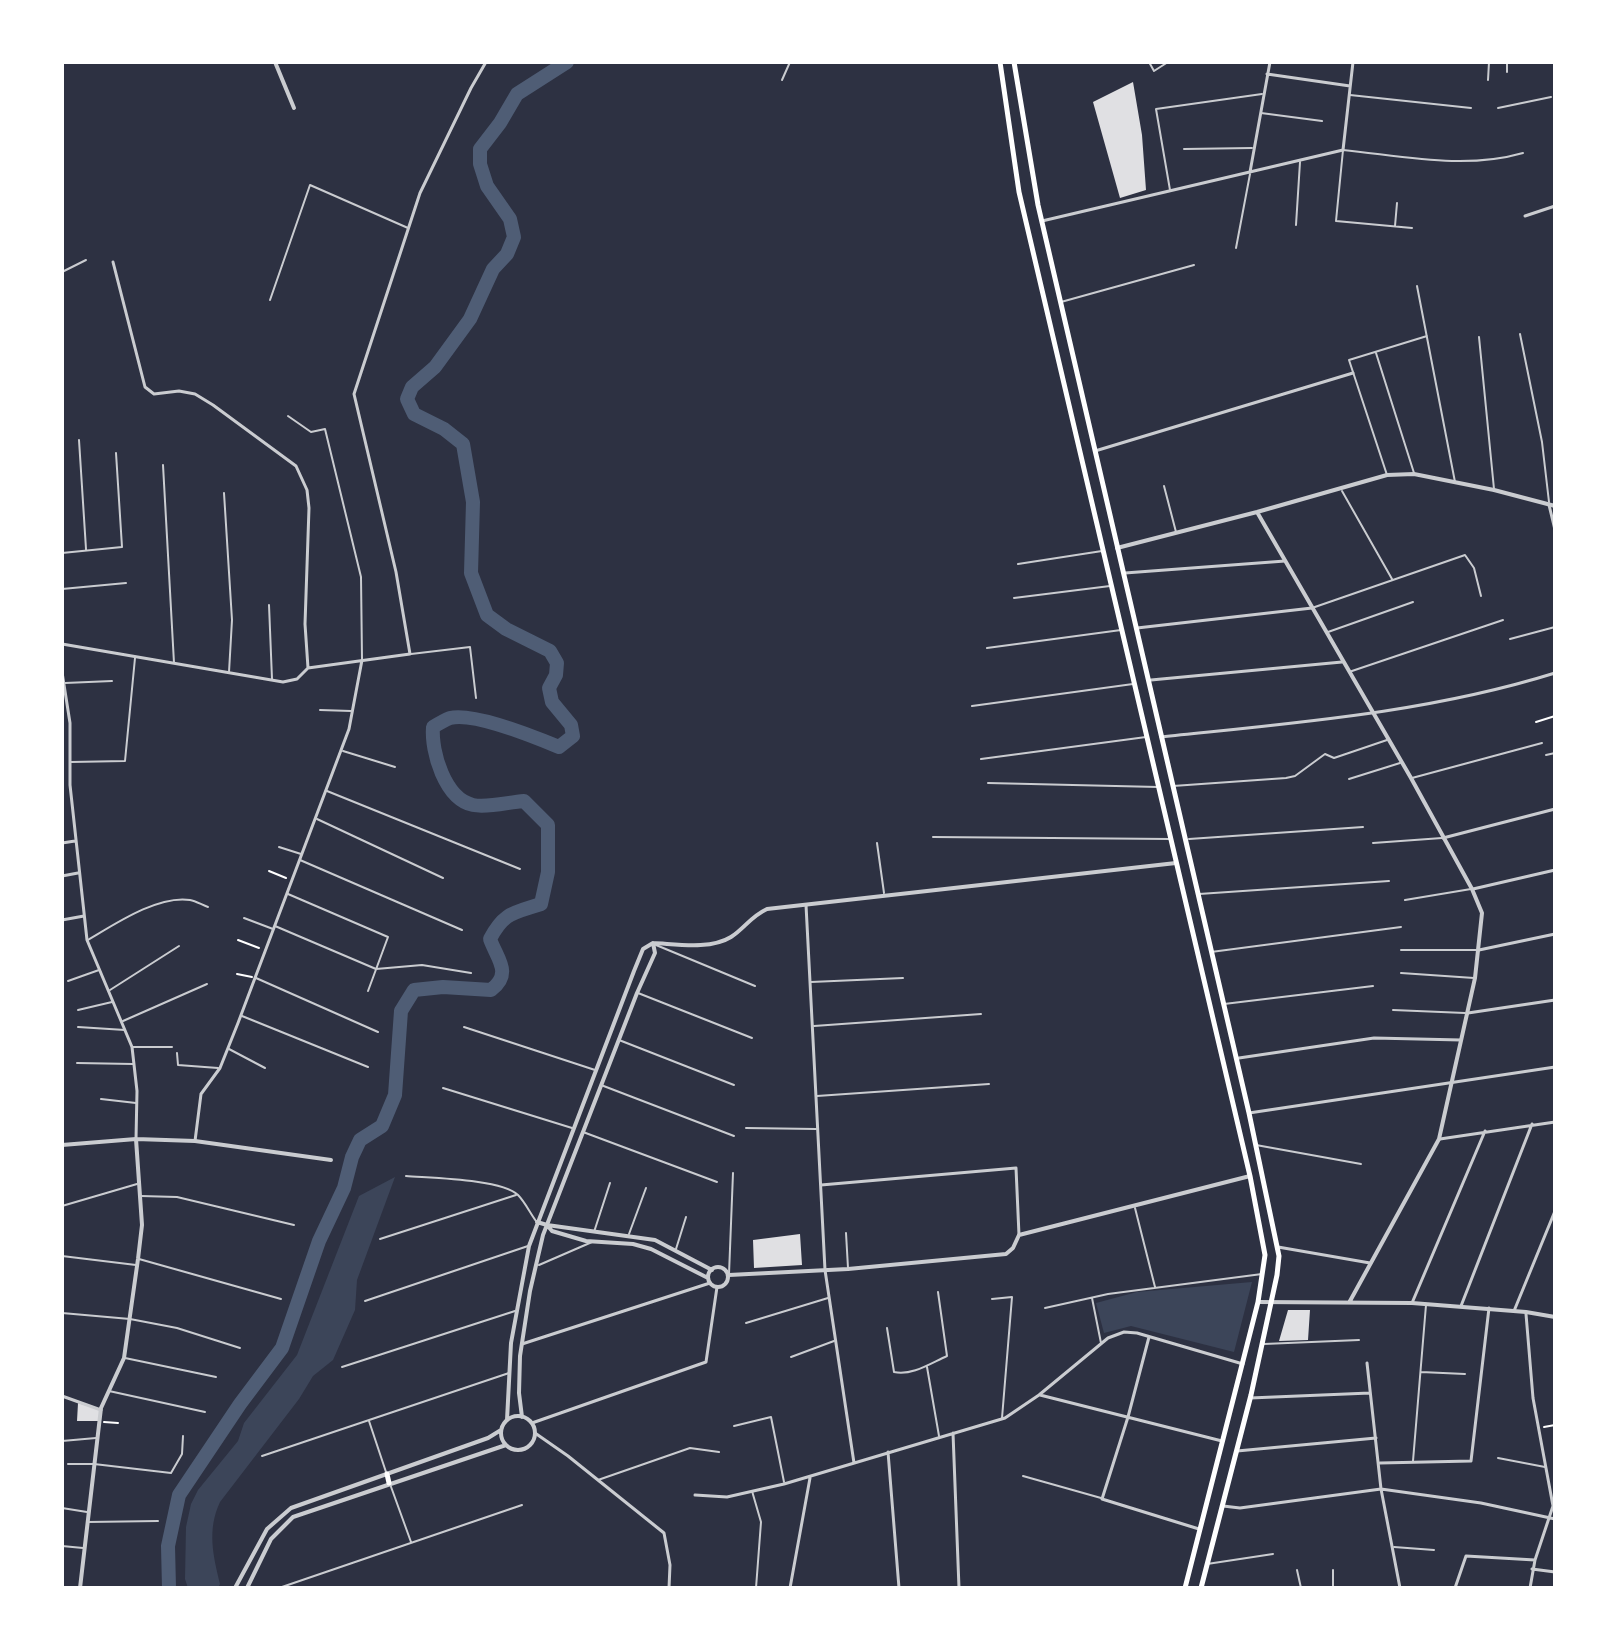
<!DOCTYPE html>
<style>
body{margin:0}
#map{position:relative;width:1617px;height:1650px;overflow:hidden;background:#2d3142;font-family:Overpass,sans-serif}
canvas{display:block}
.frame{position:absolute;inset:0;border:64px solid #fff;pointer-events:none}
</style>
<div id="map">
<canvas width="1617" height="1650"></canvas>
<div class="frame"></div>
</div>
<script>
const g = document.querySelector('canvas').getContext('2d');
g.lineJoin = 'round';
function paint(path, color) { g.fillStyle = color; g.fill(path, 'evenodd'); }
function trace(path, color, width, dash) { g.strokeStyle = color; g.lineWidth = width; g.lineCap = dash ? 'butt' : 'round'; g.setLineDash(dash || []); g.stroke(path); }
paint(new Path2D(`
 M395 1177 357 1280 355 1310 333 1360 313 1376 299 1399 220 1502C207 1530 213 1555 220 1584L218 1588H188L185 1579 186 1527 191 1504 198 1490 238 1441 244 1423 297 1355 359 1196Z
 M1252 1282 1234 1352 1131 1326 1104 1333 1096 1303 1137 1292Z`), '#3c4559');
trace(new Path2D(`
 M169 1588 168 1546 179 1495 240 1404 282 1348 319 1241 344 1188 352 1157 360 1140 382 1126 395 1095 401 1011 414 990 443 987 491 990C513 973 497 959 490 939 504 912 514 913 541 904L548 872V825L524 801C509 802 488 808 473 805 445 799 431 752 433 727 438 724 445 720 450 718 474 712 535 737 559 747L573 736 571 725 552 702 549 688 556 675 557 663 550 651 506 629 487 615 471 573 473 502 463 444 444 429 414 414 407 399 412 387 435 367 470 319 493 269 507 254 514 237 510 219 487 186 480 164V149L500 123 517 94 567 62`), '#4f5d75', 14);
paint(new Path2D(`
 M1133 82 1142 135 1146 190 1120 198 1093 102Z
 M800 1234 802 1265 754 1268 753 1240Z
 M1288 1310H1310L1308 1340 1279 1341Z
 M78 1403 101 1410 100 1421H77Z`), '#e0e0e3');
trace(new Path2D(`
 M1536 722 1555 716
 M269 871 286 878
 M238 940 259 948
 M237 974 252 977
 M104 1422 118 1423
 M1544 1427 1555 1425`), '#fff', 2);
trace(new Path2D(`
 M1149 62 1154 71 1168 62
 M1507 62V72
 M782 80 790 62
 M1488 80 1489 62
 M1350 95 1471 108
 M1498 108 1551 97
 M1261 113 1322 121
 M1184 149 1252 148
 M1170 190 1156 109 1262 94
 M1296 225 1300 162
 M1395 226 1397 203
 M1412 228 1336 221 1343 150C1403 156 1464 170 1523 153
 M1236 248 1250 174
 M62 272 86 260
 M1417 286 1455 482
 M270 300 310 185 408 228
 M1061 302 1194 265
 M1520 334 1542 442 1549 502
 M1479 337 1494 489
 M1376 353 1414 473
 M288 416 311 432 325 429 361 577 362 659
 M79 440 86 549
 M163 465 174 663
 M1387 475 1349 360 1427 336
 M1164 486 1176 532
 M1342 491 1392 579
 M224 493 232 620 229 672
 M62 553 122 547 116 453
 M1018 564 1102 551
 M62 589 126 583
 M1014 598 1110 586
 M269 605 272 679
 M1312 608 1465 555 1474 568 1481 596
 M1328 632 1413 602
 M1510 639 1555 627
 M987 648 1121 630
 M411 654 470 647 476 698
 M1349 672 1503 620
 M65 683 112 681
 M972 706 1133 684
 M320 710 351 711
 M343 751 395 767
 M1546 755 1555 753
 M981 759 1146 737
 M71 762 125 761 135 658
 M1412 778 1542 743
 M1349 779 1400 763
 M988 783 1158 787
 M1173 786 1286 778 1295 776 1325 754 1334 758 1387 740
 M327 791 520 869
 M317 819 443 878
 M933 837 1170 839
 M1189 839 1363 827
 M877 843 884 893
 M1373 843 1442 838
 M279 847 301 854
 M300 860 462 930
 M288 894 388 937 368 991
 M1199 894 1389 881
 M1405 900 1471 889
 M244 918 273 929
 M275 926 376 969 422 965 471 973
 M88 940C115 924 158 895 190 900 196 901 202 905 208 907
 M656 945 755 986
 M1401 950H1478
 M1211 952 1401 927
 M1401 973 1474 978
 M256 978 378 1032
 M68 981 99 970
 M811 982 903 978
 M110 990 179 946
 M638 993 752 1038
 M1224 1004 1373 986
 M78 1010 112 1002
 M1393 1010 1465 1013
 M242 1016 368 1067
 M123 1021 207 984
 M814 1026 981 1014
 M78 1027 125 1030
 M464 1027 595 1070
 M619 1040 734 1085
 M133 1047H172
 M229 1049 265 1068
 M177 1053 178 1065 218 1068
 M77 1063 133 1064
 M601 1085 734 1136
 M443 1088 572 1128
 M817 1096 989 1084
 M101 1099 136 1103
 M746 1128 816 1129
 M583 1132 717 1182
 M1256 1145 1361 1164
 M406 1176C430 1178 502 1179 518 1195 525 1202 530 1213 536 1221
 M141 1196 177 1197 294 1225
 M62 1206 137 1184
 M1135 1208 1155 1287
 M594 1232 610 1183
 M846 1233 848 1268
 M629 1234 646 1188
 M380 1239 516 1195
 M676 1249 686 1217
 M62 1256 136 1265
 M139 1259 281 1299
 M539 1265 592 1242
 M729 1274 733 1173
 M1092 1298 1101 1343
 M992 1299 1012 1297 1002 1418
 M365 1301 528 1246
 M1045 1308 1108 1294 1262 1274
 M62 1313 130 1319 177 1328 240 1348
 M746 1323 828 1298
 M887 1328 894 1372C912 1376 931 1363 947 1356L938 1292
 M1264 1344 1359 1340
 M791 1357 834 1341
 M125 1358 216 1377
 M342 1367 515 1311
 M927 1367 939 1436
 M1421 1372 1465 1374
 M109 1391 205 1412
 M369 1421 386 1472
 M734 1426 771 1417 784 1482
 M62 1441 96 1438
 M262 1456 509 1373
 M1498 1458 1545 1467
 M1413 1461 1426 1305
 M68 1464H94L171 1473 182 1454 183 1436
 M1023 1476 1101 1498
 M598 1480 690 1448 719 1452
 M390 1484 411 1542
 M752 1491 761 1522 756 1588
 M62 1508 87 1512
 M88 1522 158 1521
 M62 1546 83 1548
 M1394 1547 1434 1550
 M1207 1564 1273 1554
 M1297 1570 1301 1588
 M1333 1570V1588
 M279 1588 522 1505`), '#caccd0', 2);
trace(new Path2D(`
 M1267 74 1350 86
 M1250 172 1270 62
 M1525 216 1555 206
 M1042 221 1343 150 1353 62
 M113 262 145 387 154 394 179 391 195 394 213 405 296 466 307 490 309 508 305 624 308 668
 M1095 451 1353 373
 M1549 505 1555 530
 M1125 573 1285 561
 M1137 628 1312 608
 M62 644 283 682 297 679 308 668 410 654 396 572 354 394 420 193 471 88 486 62
 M62 672 70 723V785L87 940 132 1047 137 1091 136 1139
 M1151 680 1342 662
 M1161 737C1293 723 1427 713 1555 673
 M1443 838 1555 809
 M62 843 75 841
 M62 876 78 873
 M1473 889 1555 870
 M806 905 825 1270 854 1463
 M62 920 84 916
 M1479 950 1555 934
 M1468 1013 1555 1000
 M1239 1058 1374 1038 1461 1040
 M1249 1113 1555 1067
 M1440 1139 1555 1122
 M195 1141 201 1094 220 1068 238 1023 349 729 362 660
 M821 1185 1016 1168 1019 1235
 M1278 1247 1370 1263
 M1412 1303 1485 1131
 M1461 1306 1532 1124
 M1514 1311 1555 1211
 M1526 1314 1533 1398 1553 1506 1535 1560 1530 1588
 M1149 1337 1128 1417 1102 1499 1199 1529
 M522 1344 710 1283
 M1367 1363 1381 1489 1400 1588
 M1040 1395 1222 1441
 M62 1396 101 1410
 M1250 1398 1370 1393
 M532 1423 706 1362 717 1287
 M535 1433 568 1456 664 1533 670 1565 669 1588
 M953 1433 959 1588
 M1237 1451 1376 1438
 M888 1452 899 1588
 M1380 1463 1471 1461 1489 1308
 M695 1495 727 1497 784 1484 1005 1418 1039 1395 1108 1338 1124 1332 1137 1333 1243 1364
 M1223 1506 1240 1508 1381 1489 1481 1503 1555 1519
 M1532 1569 1555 1572
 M790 1588 810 1478
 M1455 1588 1466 1556 1535 1560`), '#caccd0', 3);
trace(new Path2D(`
 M275 62 294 108
 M1257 512 1411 778 1472 889 1482 913 1475 978 1439 1139 1350 1301
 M1117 548 1257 512 1387 475 1414 474 1494 490 1555 506
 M653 943C676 944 710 950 731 937 745 928 750 917 767 909L1176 863
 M62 1145 136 1139 195 1141 331 1160
 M537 1222 547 1225 552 1231 586 1241 633 1244 651 1249 708 1278
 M547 1225 655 1240 712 1270
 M708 1277a10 10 0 1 1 20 0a10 10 0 1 1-20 0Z
 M729 1275 848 1269 1006 1254 1013 1248 1019 1235 1250 1176
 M1258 1302 1412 1303 1526 1312 1555 1317
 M501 1433a17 17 0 1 1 34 0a17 17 0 1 1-34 0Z
 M522 1417 519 1393 520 1356 530 1291 543 1235 637 993 655 953 653 943
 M507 1420 511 1343 529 1246 634 971 643 949 653 943
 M80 1588 101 1408 124 1358 138 1259 142 1225 136 1139
 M235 1588 267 1529 291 1508 488 1438 501 1430
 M247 1588 271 1539 293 1517 506 1445`), '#caccd0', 4);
trace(new Path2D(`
 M387 1474 389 1483`), '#fff', 5);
trace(new Path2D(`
 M1000 62 1019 192 1250 1176 1265 1255 1258 1302 1185 1588
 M1014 62 1038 205 1249 1113 1279 1256 1277 1275 1251 1395 1201 1588`), '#fff', 5);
</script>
